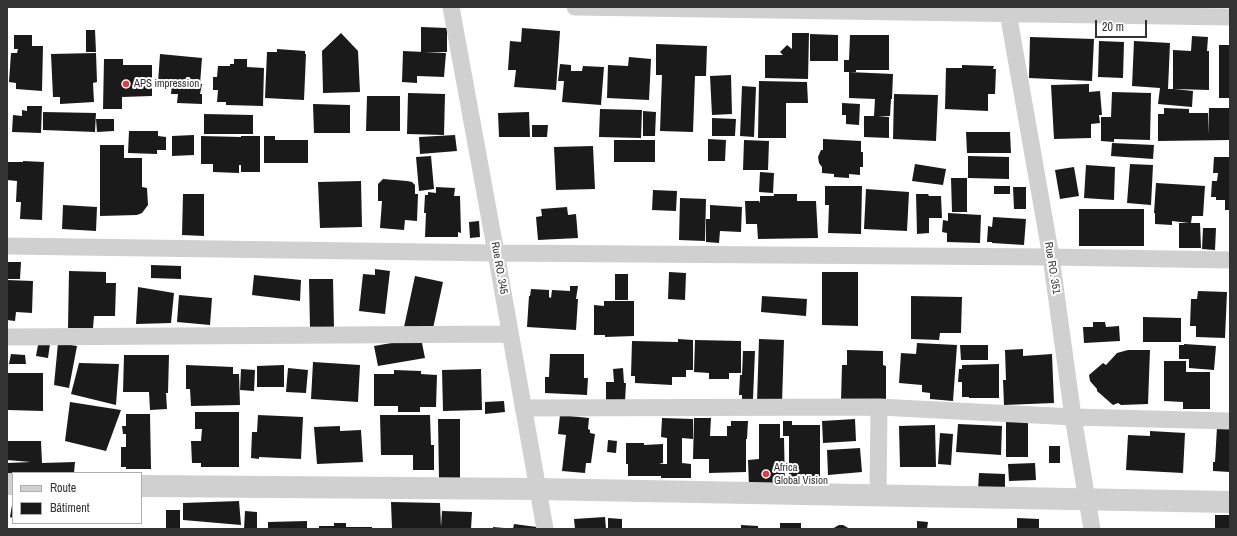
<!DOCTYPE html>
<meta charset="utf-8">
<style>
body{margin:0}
#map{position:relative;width:1237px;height:536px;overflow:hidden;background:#fff;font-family:"Archivo Narrow",sans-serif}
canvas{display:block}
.frame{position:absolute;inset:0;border:8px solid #333;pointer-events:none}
.legend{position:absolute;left:12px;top:472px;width:130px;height:52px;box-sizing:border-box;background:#fff;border:1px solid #adadad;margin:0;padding:5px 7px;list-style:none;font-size:12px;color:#333}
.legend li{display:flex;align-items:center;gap:8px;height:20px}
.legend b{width:20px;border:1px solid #adadad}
.scale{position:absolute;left:1095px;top:20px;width:52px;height:18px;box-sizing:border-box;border:2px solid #333;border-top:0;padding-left:5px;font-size:12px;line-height:14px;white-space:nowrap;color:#333;-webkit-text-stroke:3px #fff;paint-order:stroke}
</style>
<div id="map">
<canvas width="1237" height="536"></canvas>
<div class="frame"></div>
<ul class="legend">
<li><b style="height:5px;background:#d0d0d0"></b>Route</li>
<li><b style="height:11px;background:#1a1a1a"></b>Bâtiment</li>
</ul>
<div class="scale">20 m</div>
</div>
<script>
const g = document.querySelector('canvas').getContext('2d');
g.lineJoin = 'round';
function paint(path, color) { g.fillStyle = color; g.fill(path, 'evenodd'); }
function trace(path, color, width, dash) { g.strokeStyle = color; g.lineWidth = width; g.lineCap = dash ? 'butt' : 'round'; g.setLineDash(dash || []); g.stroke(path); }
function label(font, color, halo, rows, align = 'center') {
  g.font = font + ' "Archivo Narrow",sans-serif'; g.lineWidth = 4; g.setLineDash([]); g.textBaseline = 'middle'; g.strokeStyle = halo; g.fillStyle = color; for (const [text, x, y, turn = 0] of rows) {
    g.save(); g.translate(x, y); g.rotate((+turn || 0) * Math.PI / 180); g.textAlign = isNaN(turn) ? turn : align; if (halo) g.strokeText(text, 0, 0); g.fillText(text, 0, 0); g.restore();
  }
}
paint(new Path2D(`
 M421 27 447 28V52H421Z
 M522 28 560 31 556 90 514 87 516 70H508L510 41 521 42Z
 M86 30H95L96 52H86Z
 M341 33 358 51 360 92 323 93 322 51Z
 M792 33H809L808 79 765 78V55H783L780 52 787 45 792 49Z
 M810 34 838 35V61H810Z
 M14 35H32V46H43L42 91 16 89V83L9 82 11 53H17L18 49H14Z
 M850 35H889V70H856V72H844V60H849Z
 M1192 36 1208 37 1207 51H1209V90L1174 89 1193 91 1192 107 1158 104 1160 88 1132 86 1134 41 1170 43 1168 89H1173V50L1191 51Z
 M1030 37 1094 39 1092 81 1029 78Z
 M1099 41 1124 42 1123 78 1098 77Z
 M656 44 707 46 706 76H695L693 132 660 131 662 75H656Z
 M1219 45H1230V98H1219Z
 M277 49 305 51V54H306L304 100 265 98 267 52H277Z
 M403 51 446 53 444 77 417 76V83L402 82Z
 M96 53 97 82 93 83 94 102 60 104V97H53L51 54Z
 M160 54 202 58 200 84H202L200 94H202V104L177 103 178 94H171L172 84 158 83Z
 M629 57 651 59 649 100 607 98 608 65 628 66Z
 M104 59H123V65H152V96L122 97V109H103Z
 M234 59H247V67L264 68 263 106 226 105V102H217L218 90H213V77H217L218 66H230V64H234Z
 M560 64 571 65V71H582L583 66 604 67 601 105 562 102 564 81H558Z
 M962 65 994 66 993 69H996L995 94H988V111L945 109 946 68H962Z
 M849 72 893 74 892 99H891L890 116H878L889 117V138L864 137V116H874L875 99 849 98Z
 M731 75 732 114 712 115 710 76Z
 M759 81 807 82 808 103H786V138H758Z
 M1089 84V92L1100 91 1102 115H1099L1100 123 1091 124V138L1054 139 1051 85Z
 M742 86 756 87 754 137 740 136Z
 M1112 92 1151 93 1150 140 1114 139V142L1101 141V117H1111Z
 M408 93 445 94 444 135 407 134Z
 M894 94 938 95 936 141 893 139Z
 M367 96H400V131H366Z
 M842 103 860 104 859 125 846 124V115H842Z
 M313 104 350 105V133H314Z
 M27 106H42L41 133 12 132 13 115 22 116V110L27 111Z
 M1164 108 1189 109V113H1208V135L1209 108H1230V140L1158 141V114H1164Z
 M600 109 642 110 641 138 599 137Z
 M643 111 656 112 655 136H643Z
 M43 112 96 113 95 132 43 130Z
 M529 112 530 137H499L498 113Z
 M204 114 253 115V134H204Z
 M712 118 736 119 735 136H712Z
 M96 119H114V131L97 132Z
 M532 125H548L547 137H532Z
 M129 131H158V136L166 137V150H157V154L128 153Z
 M966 132H1010L1011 153H967Z
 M194 135V155L172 156V136Z
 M455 135 457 151 420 154 419 137Z
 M201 136 241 137V165H239V173L213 172V164H201Z
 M241 136H260V172H241Z
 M264 136H275V140H308V163H264Z
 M708 139 726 140 725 161H708Z
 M823 139 861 141V152H863V167H860V175L849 174V178L834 177V174L822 173V167L819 163 818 157 821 150H823Z
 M614 140H655V162H614Z
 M744 140 769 141 768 170H743Z
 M1112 143 1154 145 1153 159 1111 156Z
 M100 145H124V158H142V187L147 188 148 205 142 213 137 215 100 216Z
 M593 146 595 189 556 190 554 147Z
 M431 156 434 189 419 191 416 157Z
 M968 156 1009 157V179L968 178Z
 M1214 157H1230V210H1225V200H1216V197H1211L1212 181H1217L1218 173H1213Z
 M23 161 44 162 42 220 20 219 21 202H16L17 181 7 180V162H23Z
 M915 164 946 169 943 185 912 181Z
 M1130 164 1153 165 1151 205 1127 203Z
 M1086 165 1115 167 1114 200 1084 198Z
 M1074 167 1079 196 1060 199 1055 170Z
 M760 172 774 173 773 193 759 192Z
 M951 178H967V212H952Z
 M383 179 407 181 412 182 415 185V194H418L417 221 405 220 404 230 380 228 382 201H378V184Z
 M361 181 362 227 320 228 318 182Z
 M1156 183 1205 186 1203 216H1192L1191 223H1200L1201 248H1179V223H1189L1172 221V225L1155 224V213H1154Z
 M825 186H862L861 234 828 233 829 205H825Z
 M994 186H1010V194H994Z
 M436 187 455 188 454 196H460L461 233 458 232V237H425L426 213H424L425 195H428V192L436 193Z
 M1013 187H1026V209H1014Z
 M866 189 909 192 907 231 864 229Z
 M653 190 677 191 676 211 652 210Z
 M183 194H204V236L182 235Z
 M774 194H797V201H816L818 238 758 239 757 224H746L745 201H759L760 203V196H774Z
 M916 194H928L929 196H941L942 218H929V233L917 234Z
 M680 198 706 199 705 241 679 240Z
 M63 205 97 207 96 231 62 229Z
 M710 205 742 207 741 232 720 231 719 243 706 242V219H710Z
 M567 207 568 215 576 214 578 238 538 240 536 217 542 216 541 209Z
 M1079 209H1144V246H1079Z
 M948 213 981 215 980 243 947 242V233L942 232 943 220 948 221Z
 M993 217 1026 219 1024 245 992 243V242H987L988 226 992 227Z
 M479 221 480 237 470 238 469 222Z
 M1203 228H1216L1215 250 1202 249Z
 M7 262H21L20 279H7Z
 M151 265 181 266V279L151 278Z
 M375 269 390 271 385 314 359 311 363 274 375 275Z
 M69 271 106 272V283H116L115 316H94L93 328H68Z
 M669 272 686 273 685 300 668 299Z
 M822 272H858V326L822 325Z
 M615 274H628V300H615Z
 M254 275 301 280 300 301 252 295Z
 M415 276 443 282 432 333 404 327Z
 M309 279H333L334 328H310Z
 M7 280 33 281 32 313 16 312 15 321 7 320Z
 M570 286H578L576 299H578L576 330 527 327 529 296H530L531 289 549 290V297L551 298 552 290 570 291Z
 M138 287 174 293 171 323 136 324Z
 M1198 291 1227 292 1225 338 1196 337V326H1190L1191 299H1197Z
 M179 295 212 298 210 325 177 322Z
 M762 296 807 299 806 316 761 312Z
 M911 296 962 297 961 333H940L939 340 911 339Z
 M604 301H634V336L605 337V335H594V305L604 306Z
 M1143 317 1181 318V342H1143Z
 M1093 322H1105L1106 327 1119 326 1120 341 1084 343 1083 327H1093Z
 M421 338 425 358 378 366 374 346Z
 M678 339 693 340V370H686V377H672V385L635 383V376H631L632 341 678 342Z
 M759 339 784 340 782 403 757 402Z
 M695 340 741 341V373H729V379H709V373L694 372Z
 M58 343 77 346 69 388 54 385Z
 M917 343 957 345 953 401 930 399V393L922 392V385L899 383 901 353 916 354Z
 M50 344 48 358 36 356 38 345Z
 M1184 344 1216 346 1214 370 1189 368V359H1179V345H1184Z
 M960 345H988V360H961Z
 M1023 349V356L1052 354 1054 403 1004 405 1003 380H1006L1005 350Z
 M847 350 883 351V365L886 366V402L841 401 842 365H847Z
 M1128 350H1150L1148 404 1121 405 1118 403 1113 405 1097 391V389L1090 381 1089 375 1103 363 1106 365 1117 353Z
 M743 351H755L753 399H742V395H739L740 375H742Z
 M11 354 25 355 26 364H9Z
 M550 354H584V378H588L587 395 545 393V377H549Z
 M124 355H169L168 393H166L167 409 150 410 149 392H123Z
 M1164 361H1186V372H1210V409H1183V402L1164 401Z
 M313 362 360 365 358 402 311 399Z
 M79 363 119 364 116 405 71 394Z
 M999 364V398H969V397H962V382H958L959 369H962V365Z
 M186 365 233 367V374H239L240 405 191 406 190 389H186Z
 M284 365V387H257V366Z
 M288 368 308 370 306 393 286 392Z
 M623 368 624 383H626L625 402 606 401V382H614L613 369Z
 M241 369 255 370 254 391 240 390Z
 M481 369 482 410 443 411 442 370Z
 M394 370 421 371V374L437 375 436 407H420V412H398V406H374V374H394Z
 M8 373H43V411L8 410Z
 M504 401 505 412 485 414V402Z
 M70 402 121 410 106 451 65 441Z
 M195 412H239V467H201V463H192L191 441H201L202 429H195Z
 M126 414H150L151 469H126V467H121V447H126V434H123L122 426H126Z
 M258 415 303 417 301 459 259 457V459L251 458 252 432H257Z
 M380 415H430L431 445H434V470H413V455H381Z
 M560 415 589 418 588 429 590 430V433L595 434 591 463H586L585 473 562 471 566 435 558 434Z
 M662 418 693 419V439L682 438V463L691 464V478H661V476H628V464H626V443H644V445L663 444V463L659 464H667V438L661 437Z
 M694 418H711L710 436H727V426H731V421H748L747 439H746V472L709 473V459H693Z
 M438 419H460V479H439Z
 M855 419 856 441 823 443 822 421Z
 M783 421H792V425H820V477H789V436H783Z
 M1006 421H1028V457H1006Z
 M759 424H780V438H784L785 485 749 486 748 460 759 459Z
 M958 424 1002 426 1001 455 956 452Z
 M935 425 936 467H900L899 426Z
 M340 426V431L361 430 363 462 317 464 314 427Z
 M1217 427 1230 428V472L1213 471V462H1215Z
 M1150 431 1185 433 1183 473 1126 470 1128 435 1150 436Z
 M940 433 953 434 951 465 938 464Z
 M608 440 617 441 616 453 607 452Z
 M7 441H41L42 463 75 462 74 473H7V463L31 462 7 460Z
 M1049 446H1060V463H1049Z
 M860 448 862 472 828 475 827 450Z
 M1035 463 1036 480 1009 481 1008 464Z
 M979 473 1005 474V491L978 490Z
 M239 501 241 525 183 520V503Z
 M391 502 440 503 441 527 442 511 472 512 471 529H392Z
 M12 505 13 518 10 517Z
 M166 510H180V529H166Z
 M245 511 257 512V529H244Z
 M1215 515H1230V529H1215Z
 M605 517 606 529H575L574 519Z
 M608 518 622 519V529H608Z
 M1017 518 1039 519V529H1017Z
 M307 521V529H268V522Z
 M917 521 928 522 927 529H917Z
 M334 523H346V527H372V529H319V526H334Z
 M780 523H801V529H780Z
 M514 524 537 527V529H513Z
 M741 525 758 526V529H741Z
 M839 525H843L850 529H832Z
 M493 527 504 528 503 529H493Z`), '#1a1a1a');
trace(new Path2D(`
 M451 7 496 253 545 529
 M575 7 1230 17
 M1007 7 1051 257 1073 417 1092 529
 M7 246 496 253 1051 257 1230 260
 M7 337 510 334
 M523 408 879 407 1073 417 1230 421
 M878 495 879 407`), '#d0d0d0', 17);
trace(new Path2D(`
 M7 484H13
 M141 486 537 489 1230 502`), '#d0d0d0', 22);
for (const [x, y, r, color] of [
 [126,84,4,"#e63946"],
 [766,474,4,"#e63946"]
]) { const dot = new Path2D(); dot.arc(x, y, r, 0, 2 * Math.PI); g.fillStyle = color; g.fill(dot); trace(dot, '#fff', 1.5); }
label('11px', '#333', '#fff', [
 ["APS impression",134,84],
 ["Africa",774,468],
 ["Global Vision",774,481]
], 'left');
label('11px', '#333', '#fff', [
 ["Rue RO. 345",499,268,80],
 ["Rue RO. 351",1052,268,81]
]);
</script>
